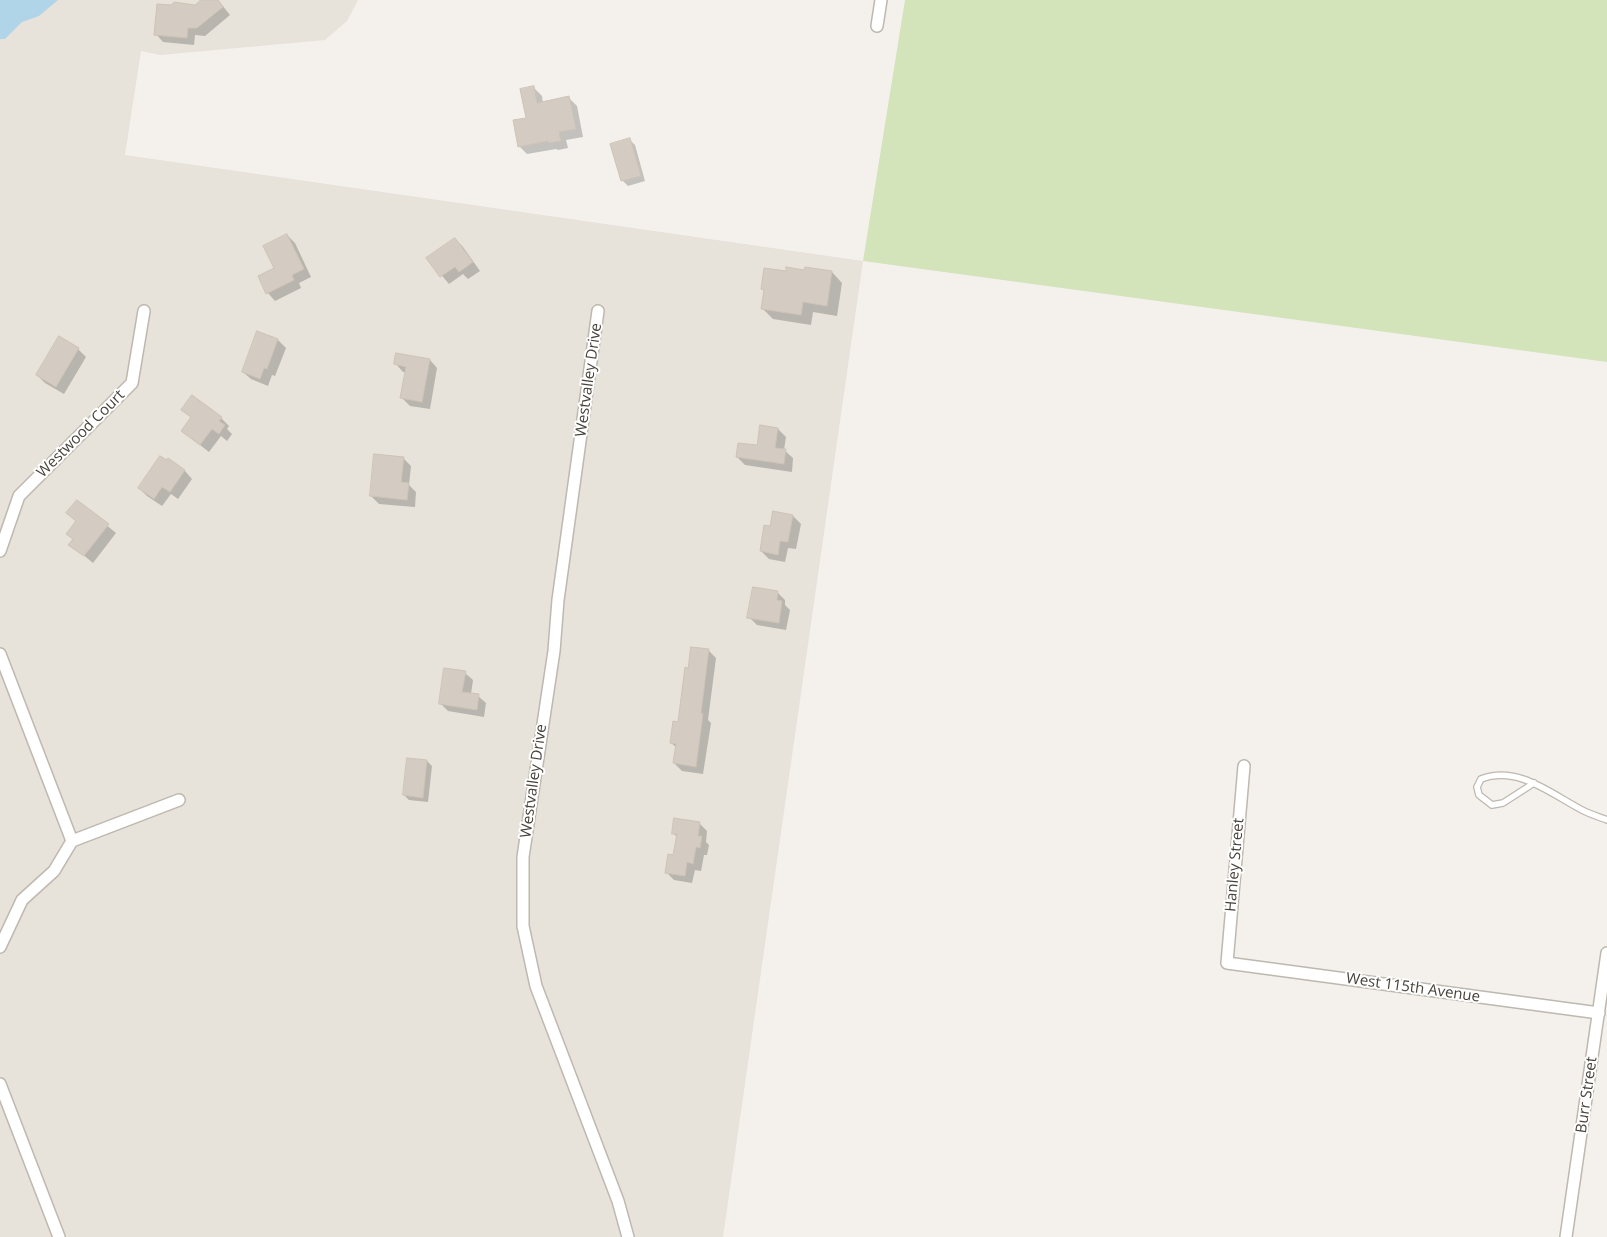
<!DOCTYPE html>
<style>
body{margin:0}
canvas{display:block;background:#f4f1ec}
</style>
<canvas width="1607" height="1237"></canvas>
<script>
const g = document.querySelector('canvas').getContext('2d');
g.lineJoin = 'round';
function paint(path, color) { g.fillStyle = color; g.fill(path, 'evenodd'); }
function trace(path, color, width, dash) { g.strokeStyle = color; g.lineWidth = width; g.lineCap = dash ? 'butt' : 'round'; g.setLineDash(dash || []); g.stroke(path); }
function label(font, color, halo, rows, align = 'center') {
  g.font = font + ' "Open Sans",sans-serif'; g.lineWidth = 4; g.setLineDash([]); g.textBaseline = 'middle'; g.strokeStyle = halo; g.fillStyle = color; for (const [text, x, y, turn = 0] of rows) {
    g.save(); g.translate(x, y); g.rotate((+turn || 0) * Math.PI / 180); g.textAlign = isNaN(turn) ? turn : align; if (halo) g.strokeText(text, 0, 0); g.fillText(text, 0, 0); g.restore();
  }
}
paint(new Path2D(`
 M0 0H358L347 21 325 40 160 55 141 51 125 155 863 261 723 1237H0Z`), '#e7e2da');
paint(new Path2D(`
 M905 0H1607V362L863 261Z`), '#d3e3ba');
paint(new Path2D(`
 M0 0H58L39 16 22 22 5 39H0Z`), '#b0d5e9');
paint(new Path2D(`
 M203 0H218L230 15 205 36 195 35 194 45 163 42 156 34Z
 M534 88 542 96 543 103 569 98 577 106 583 137 566 140 568 148 558 150 556 149 527 154 519 146 528 119Z
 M630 140 635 145 645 181 628 186 623 181 612 145Z
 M287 235 295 243 311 277 299 283 301 288 275 301 268 293Z
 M455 239 463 247 480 271 468 279 463 274 449 284 428 259Z
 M832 272 842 283 837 316 813 312 811 325 773 319 762 308 765 291 762 289 787 273Z
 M258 333 278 340 286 348 275 376 272 375 268 386 251 379 243 372Z
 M78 349 86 357 64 394 45 383 37 375Z
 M430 360 437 368 430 409 410 406 402 398 406 372H403L396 364Z
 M183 409 221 418 229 426 227 429 232 434 227 441 221 436 209 452 182 431 192 418Z
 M778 429 786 437 784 450 793 458 792 472 745 465 737 457 758 447Z
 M403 458 411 466 409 485 416 492 415 507 379 504 371 496Z
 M169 460 185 471 192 479 178 499 171 494 162 506 147 496 139 488Z
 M77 501 116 533 93 563 70 544 74 540 77 522 68 513Z
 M793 516 801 524 796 549 788 548 785 562 769 559 761 551Z
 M778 593 785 600V605L790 610 786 630 757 625 749 617Z
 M708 650 716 658 708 720 711 723 703 774 682 771 674 763 677 748 671 743 679 724 690 669Z
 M465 673 473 680 471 694 478 696 486 703 484 717 448 711 440 703Z
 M427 761 432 766 428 802 409 800 404 795Z
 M699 823 707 831 706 842 709 845 707 855H704L701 871 695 870 692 883 674 880 666 872 674 857 678 838 673 833Z`), '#0003');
const building = new Path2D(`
 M201 0H218L223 7 197 28H188L187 38 154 35 157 4 171 5 174 2 195 5Z
 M534 86 537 103 569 96 576 129 559 132 561 141 549 143 548 141 518 147 513 120 526 118 520 89Z
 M630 138 641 176 621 181 610 144Z
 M287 234 304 269 292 275 294 280 266 294 258 276 274 268 263 246Z
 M455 238 473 262 459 272 455 267 440 277 426 258Z
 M786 267 804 270 805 267 832 271 827 306 803 302 801 315 761 309 764 290 761 289 764 268 786 271Z
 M257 331 278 339 267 369 264 368 260 379 242 372Z
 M59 336 79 348 56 387 36 375Z
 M396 353 430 359 422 402 400 398 406 367 394 364Z
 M192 395 222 417 219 421 225 425 219 434 212 429 200 445 181 431 191 417 181 410Z
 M760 425 778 428 775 448 786 449 784 464 736 457 738 443 757 445Z
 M374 454 404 457 401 482 409 483 407 500 370 496Z
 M160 456 167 460 168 458 185 470 170 492 162 487 154 499 138 488Z
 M77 500 109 524 84 556 68 545 73 539 66 534 76 521 66 513Z
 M773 511 793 515 788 542 780 541 778 555 760 551 764 525 770 526Z
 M753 587 778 591 777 600 782 601 779 623 747 618Z
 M691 647 709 649 701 713 703 714 696 767 673 763 676 744 670 743 673 721 678 722 685 667 688 668Z
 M444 668 466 671 462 692 479 694 477 710 439 704Z
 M407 758 427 760 423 798 403 795Z
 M674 818 700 822 698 836H702L700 848 696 847 693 864 687 862 685 876 665 873 668 854 673 855 677 834H672Z`);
paint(building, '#d4ccc2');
trace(building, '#cec3b6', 1);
const service = new Path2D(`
 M1534 783 1503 803 1492 805 1479 795 1477 787 1481 779C1518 765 1551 794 1582 810 1590 814 1599 817 1607 820`);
const minor = new Path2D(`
 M877 26 881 0
 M598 311 558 600 554 651 523 857V926L536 986 618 1201 628 1237
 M0 551 19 496 132 383 144 311
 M0 654 72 841
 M1244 766 1227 963 1599 1013
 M0 947 22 900 54 871 72 841 179 800
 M0 1084 59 1237
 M1566 1237 1607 953`);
trace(service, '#beb8af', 8);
trace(minor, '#beb8af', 14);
trace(service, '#fff', 5.5);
trace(minor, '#fff', 11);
label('15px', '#47413a', '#fff', [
 ["Westvalley Drive",589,380,-82],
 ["Westwood Court",81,434,-45],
 ["Westvalley Drive",534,781,-82],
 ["Hanley Street",1235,865,-85],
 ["West 115th Avenue",1413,988,8],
 ["Burr Street",1587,1095,-82]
]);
</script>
